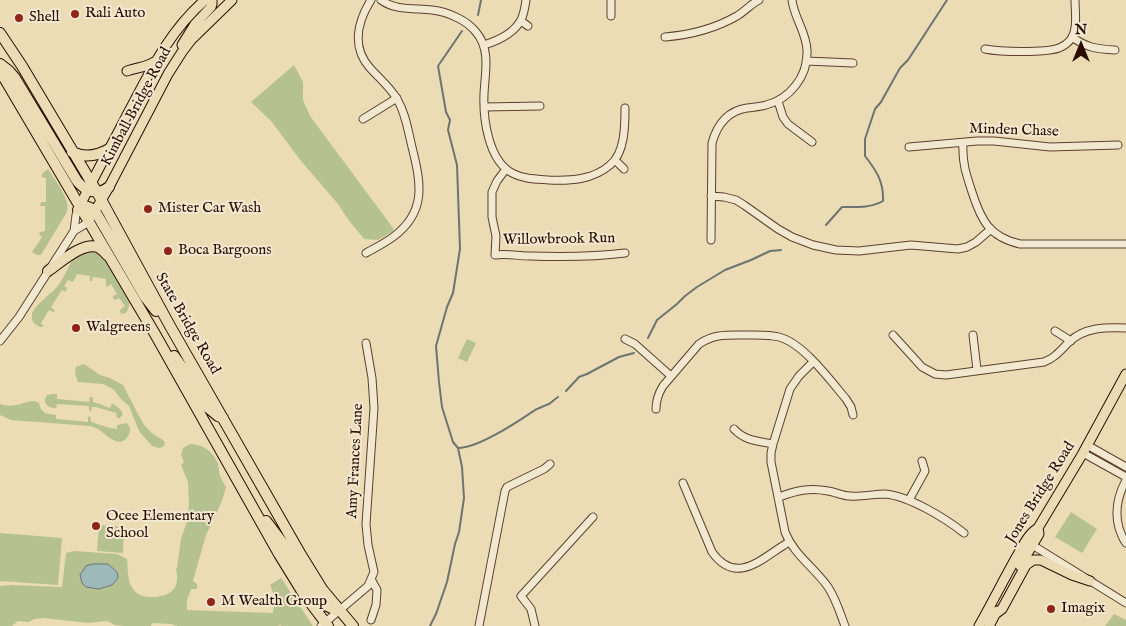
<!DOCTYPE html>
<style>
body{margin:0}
#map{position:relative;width:1126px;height:626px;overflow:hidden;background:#ebdcb6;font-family:"IM FELL English",serif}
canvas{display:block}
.north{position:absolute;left:1056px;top:20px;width:50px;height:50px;-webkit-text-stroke:4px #f2e8d0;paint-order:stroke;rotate:0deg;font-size:14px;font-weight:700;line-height:20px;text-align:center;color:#280d00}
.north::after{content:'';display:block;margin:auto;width:18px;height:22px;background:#280d00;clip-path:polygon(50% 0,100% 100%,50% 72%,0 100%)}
</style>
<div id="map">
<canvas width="1126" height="626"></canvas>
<div class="north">N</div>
</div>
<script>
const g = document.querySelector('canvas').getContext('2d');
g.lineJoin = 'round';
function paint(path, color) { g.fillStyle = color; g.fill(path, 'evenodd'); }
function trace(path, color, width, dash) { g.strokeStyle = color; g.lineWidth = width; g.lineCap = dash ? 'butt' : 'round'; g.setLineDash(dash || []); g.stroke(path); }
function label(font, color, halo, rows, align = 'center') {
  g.font = font + ' "IM FELL English",serif'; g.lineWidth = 4; g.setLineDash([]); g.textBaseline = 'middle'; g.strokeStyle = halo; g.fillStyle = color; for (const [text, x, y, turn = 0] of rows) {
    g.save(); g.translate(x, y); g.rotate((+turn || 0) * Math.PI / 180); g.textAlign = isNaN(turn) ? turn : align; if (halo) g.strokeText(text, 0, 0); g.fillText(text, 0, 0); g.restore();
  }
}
paint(new Path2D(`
 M294 65 303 82V100L310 116 393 228V231L378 240 364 239 347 218 338 204 301 161 271 121 251 102Z
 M48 169C55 180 71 200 67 212L41 255H37L32 252 42 237 39 234 40 232 45 231V206H40L41 202H46V178L42 177V174Z
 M97 251 104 255 115 272 119 284 130 302 128 309 126 313 121 314 120 310 125 306 119 298 115 300 113 298V296L117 294 111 284 107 287 106 285V279L93 277 92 281H90V276L77 274 73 282 68 280 64 286 67 288 66 292 62 290 51 307 55 311 53 312 49 310 41 323 43 325V327H40C35 324 31 322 32 315 33 306 51 294 57 287 65 278 69 261 78 254 84 250 91 251 97 251Z
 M467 339 476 343 467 362 458 358Z
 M84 364 100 375 110 378 123 385 139 416 145 426 153 434 163 440 165 443 164 446 160 448 152 446 145 438 139 431 129 406 122 400 113 389 103 384 78 382 75 374 76 367Z
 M52 394H57V399L89 402 90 397H92L93 398V402L100 404 110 408 112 403 120 409 123 414 120 418H117L116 413 96 407H92L91 411H89V406L57 404 56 408C51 408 48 407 45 403V399L47 395Z
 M31 401H35L39 403C41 413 46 414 56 415V419L88 422V417L90 416 91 422 110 428 117 429V425L127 423C130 427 131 430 129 434 121 452 106 434 98 429 95 428 93 427 90 426L11 420 0 415V404C11 408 20 404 31 401Z
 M190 444C204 444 213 452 218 464 219 468 219 472 220 476 222 480 224 484 226 487L222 501 206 535 193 581 197 584V589H191L187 600V610L273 613 275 597 270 585 281 578 313 626H282L280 625 277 626H177L171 624 152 623 151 626H126L115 625 107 621 88 623 44 618 34 619 29 622 18 621 12 626H0V586L12 585 62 587 66 553 74 551 117 554 127 559C128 568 127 581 133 589 137 595 144 597 150 597 169 597 181 590 176 569L177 568 181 538 187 522 189 504 188 482 181 465 184 462 181 455 183 448Z
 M1071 512 1097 529 1082 553 1055 537Z
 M99 525 124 527 123 553 97 551Z
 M0 533 62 538 58 585 0 581Z
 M1114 614 1126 620V626H1105Z`), '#b5c190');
const water = new Path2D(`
 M93 564H108L117 572 118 578 112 585 99 589 86 587 82 583 80 575 86 566Z`);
paint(water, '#9db9b9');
trace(water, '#6e746f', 1);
trace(new Path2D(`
 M478 15 481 0
 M826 225 842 207C856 207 871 208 883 201 884 182 876 170 865 156V139L875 109 881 102 900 68 908 60 947 0
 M648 338 657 320 677 304 685 296 697 287 725 270 751 260 770 251 781 250
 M566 391 579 377 587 374 619 357 634 353
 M458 448C479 448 517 422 535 410 539 408 544 406 549 404 552 402 555 399 558 397
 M430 626 436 614 447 582 455 544 459 532 464 498 462 467 458 448 453 442 442 407 439 382 436 346 447 307 453 293 460 249 457 165 448 130 450 120 446 112 438 66 462 31`), '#6e746f', 2);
const minor = new Path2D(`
 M381 0C396 11 415 8 432 10 441 11 450 14 458 18 464 21 471 26 476 32 491 50 485 72 484 94 483 118 488 160 512 173 523 179 536 179 549 180 570 181 593 180 610 165 625 153 625 126 625 108
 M611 16V0
 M521 21 528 26
 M665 37C689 35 716 28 737 16 745 11 751 4 759 0
 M1072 37C1087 48 1097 49 1115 50
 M484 45C497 41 514 33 521 20 524 14 525 7 526 0
 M985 49C1000 52 1045 53 1059 48 1064 46 1068 43 1071 39 1078 28 1075 12 1075 0
 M806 61 853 63
 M778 101 783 117 788 124 812 142
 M484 107 540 106
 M363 119 397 98
 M963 143C962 162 966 174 972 192 981 220 989 237 1020 244H1126
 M909 147 977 141H994L1050 147 1118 145
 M615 160 624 169
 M506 169 497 181 492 192V217L496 236 495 255C507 253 518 256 530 256 561 257 593 257 625 253
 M711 196 724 197 736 200 744 205 778 229 792 237 813 245 836 250 859 251 911 245 958 249 967 247 976 242 991 229
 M74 231 84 225 89 220
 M711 240 712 143C717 125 727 111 747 108 753 107 760 107 766 105 790 99 808 76 807 51 807 33 794 18 792 0
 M366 253C375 248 385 243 393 237 427 212 421 183 412 147 408 131 406 114 397 99 390 87 379 78 370 68 351 47 358 21 371 0
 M1055 331 1071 341
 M893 335 922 367 935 374 946 375 1044 362C1055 358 1061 350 1069 342 1085 327 1106 327 1126 328
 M973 335 977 370
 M625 339 635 344 671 376
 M0 341 19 317 74 231 76 215 80 206
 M813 362 799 376 790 389 773 444 771 453V462L785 532C794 555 814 567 828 587 836 599 840 613 845 626
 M656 409C656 400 658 394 663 386L699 344C714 334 726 335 744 335 755 335 767 334 779 337 803 343 830 380 846 399L851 407 853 415
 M734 429C745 441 758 441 773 444
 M1087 445 1126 467
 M1083 453 1126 477
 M1126 480C1118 495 1114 510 1119 528 1121 533 1122 538 1126 543
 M683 483 712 552C737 587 763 557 789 542
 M779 497C795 491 810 487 828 491 835 492 843 496 850 496 862 497 873 494 885 494 909 496 945 518 964 533
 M909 500 925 471 922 461
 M1029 543 1126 603
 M371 579 377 590 376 605 371 620
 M321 626 368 586 374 572 368 545 366 524 374 408 372 378 366 343
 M479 626 505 491 507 487 544 469 550 464
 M535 626 531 609 521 596 593 517`);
const major = new Path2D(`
 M182 45 195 24 211 7 212 4V0
 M127 71C137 67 145 68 154 62
 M80 206C94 176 111 147 126 117 149 74 168 32 205 0
 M92 216 109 187 168 74 182 52 191 40 232 0
 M1020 566 1039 534 1038 528
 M994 615 1002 609 1026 565 1033 560H1041L1072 575 1090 581
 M979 626C992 603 1004 579 1017 556 1023 546 1028 534 1038 528L1083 453 1126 374
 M989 626 997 611`);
const highway = new Path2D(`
 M0 33 22 66 97 192 170 326 301 555 322 589 353 626
 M0 64 9 71 15 78 77 181C85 191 98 196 109 187
 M0 71 155 334 279 554 303 593 328 626
 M72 152C85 158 97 156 109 149
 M78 210C84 204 90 207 95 211L145 297 156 311
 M48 271C61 262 82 242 98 247 101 249 105 252 107 255
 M174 356 186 373 207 407 218 416 223 418
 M266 521 288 550 317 597 323 604 338 611`);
trace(minor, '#59412e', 9);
trace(major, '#280d00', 11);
trace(highway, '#280d00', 12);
trace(minor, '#f2e8d0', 7);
trace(major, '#ebdcb6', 9);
trace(highway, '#ebdcb6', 10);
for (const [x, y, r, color] of [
 [75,14,5,"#8f2418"],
 [19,18,5,"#8f2418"],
 [148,209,5,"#8f2418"],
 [168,251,5,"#8f2418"],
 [76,328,5,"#8f2418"],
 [96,526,5,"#8f2418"],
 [211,602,5,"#8f2418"],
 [1051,609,5,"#8f2418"]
]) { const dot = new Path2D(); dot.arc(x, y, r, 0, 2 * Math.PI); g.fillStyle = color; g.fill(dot); trace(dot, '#f2e8d0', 2); }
label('15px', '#280d00', '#f2e8d0', [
 ["Rali Auto",85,14],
 ["Shell",29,18],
 ["Mister Car Wash",158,209],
 ["Boca Bargoons",178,251],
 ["Walgreens",86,328],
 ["Ocee Elementary",106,517],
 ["School",106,534],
 ["M Wealth Group",221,602],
 ["Imagix",1061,609]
], 'left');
label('15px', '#280d00', '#f2e8d0', [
 ["Kimball Bridge Road",137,107,-62],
 ["Minden Chase",1014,131,2],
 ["Willowbrook Run",559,240,-1],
 ["State Bridge Road",187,324,60],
 ["Amy Frances Lane",356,461,-87],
 ["Jones Bridge Road",1041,493,-58]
]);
</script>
